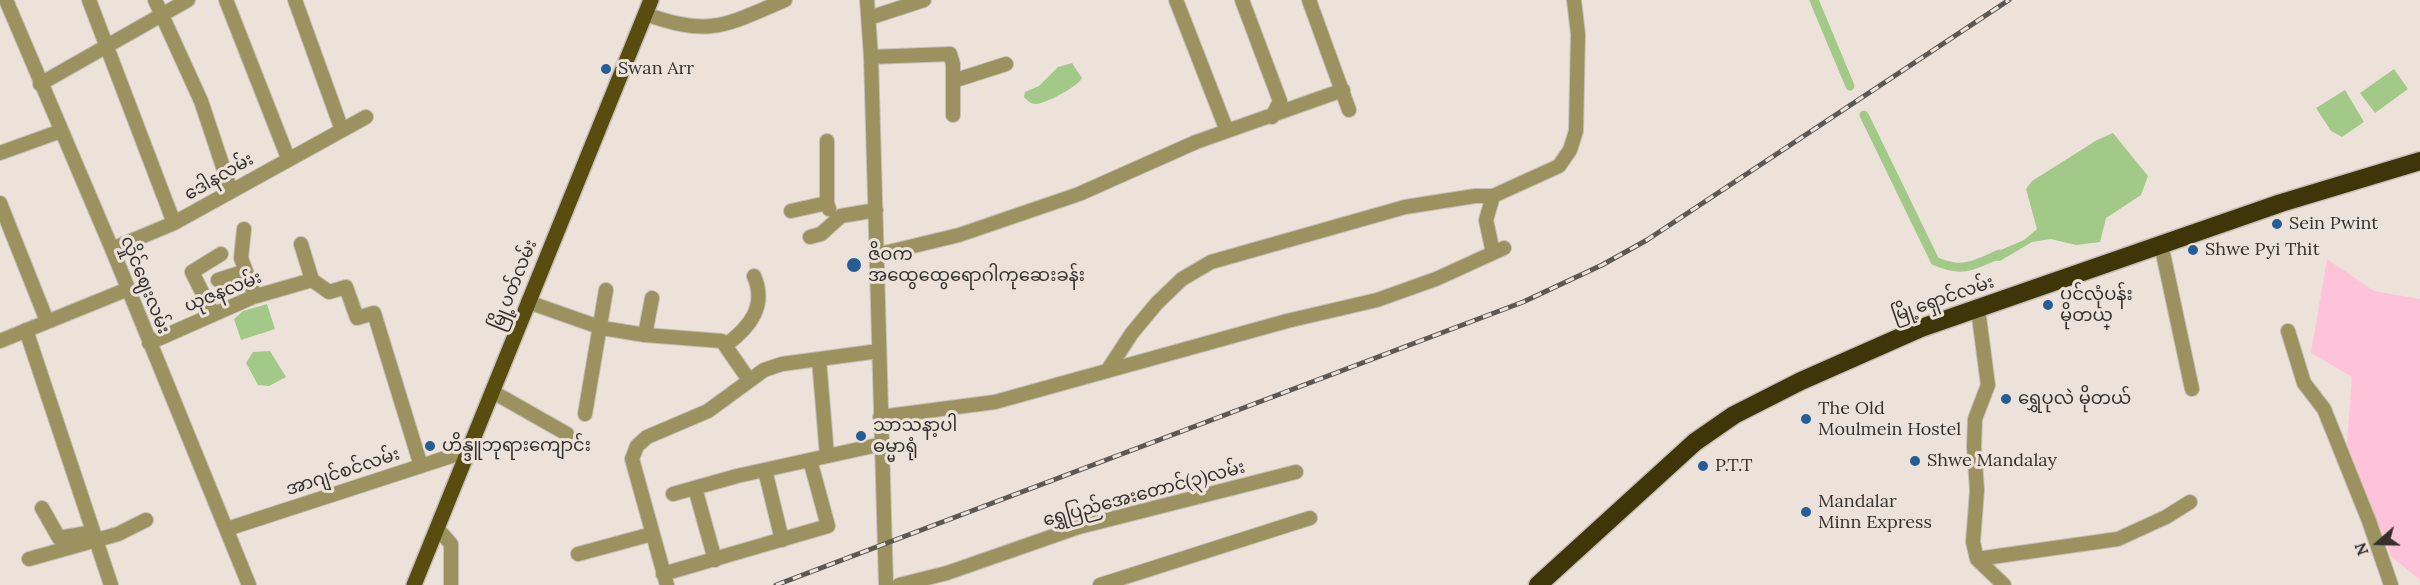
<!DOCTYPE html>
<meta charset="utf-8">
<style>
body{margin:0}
#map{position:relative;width:2420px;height:585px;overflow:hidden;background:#ece2da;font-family:Lora,serif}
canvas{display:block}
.north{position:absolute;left:2348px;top:513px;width:60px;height:60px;-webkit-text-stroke:4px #ece2da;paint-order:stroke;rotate:250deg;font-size:16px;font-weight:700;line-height:24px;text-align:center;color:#33302d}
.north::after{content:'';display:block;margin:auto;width:21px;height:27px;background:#33302d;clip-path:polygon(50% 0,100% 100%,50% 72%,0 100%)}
</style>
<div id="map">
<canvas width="2420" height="585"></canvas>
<div class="north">N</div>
</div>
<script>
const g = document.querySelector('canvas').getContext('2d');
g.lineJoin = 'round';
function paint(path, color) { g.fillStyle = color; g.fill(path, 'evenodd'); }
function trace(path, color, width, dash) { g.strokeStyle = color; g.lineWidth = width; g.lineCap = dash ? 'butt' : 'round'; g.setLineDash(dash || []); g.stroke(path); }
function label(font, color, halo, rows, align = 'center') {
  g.font = font + ' Lora,"Noto Sans Myanmar",serif'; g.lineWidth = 6; g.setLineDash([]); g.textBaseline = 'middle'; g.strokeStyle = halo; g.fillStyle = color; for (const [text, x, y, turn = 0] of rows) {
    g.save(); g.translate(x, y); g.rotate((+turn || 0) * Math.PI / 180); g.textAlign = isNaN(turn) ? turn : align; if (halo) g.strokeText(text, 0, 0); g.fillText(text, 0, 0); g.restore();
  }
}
paint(new Path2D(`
 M2327 259 2374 291 2420 299V580L2391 556 2347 444 2352 377 2311 353Z`), '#fec3d8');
paint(new Path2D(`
 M1072 63 1082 78C1079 86 1045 104 1036 104 1030 104 1027 100 1024 97L1025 92 1039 86 1058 67Z
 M2394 69 2408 89 2375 113 2360 93Z
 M2345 90 2364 122 2342 137 2331 131 2316 108Z
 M2113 133 2148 176 2141 195 2106 218 2100 242 2076 245 2051 239 2032 242 2000 261 1990 260 1989 255 2024 240 2037 229 2026 189 2032 181 2097 140Z
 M267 304 275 329 241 340 234 319 243 311Z
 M270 351 286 377 269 386 258 385 246 363 253 352Z`), '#a3c989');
trace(new Path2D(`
 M1814 0 1850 86
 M1864 115 1935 261C1962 273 1973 266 1999 254`), '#a3c989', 9);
const minor = new Path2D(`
 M6 0 112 249 249 585
 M89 0 174 223
 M155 0 201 101 231 191
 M226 0 288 158
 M295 0 342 130
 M867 0 871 57 886 585
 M1176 0 1227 131
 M1242 0 1280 101 1272 117
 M1309 0 1349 110
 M645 14C710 37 724 26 785 0
 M869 18 924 0
 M871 57 950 54 953 64V115
 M953 81 1006 64
 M40 84 188 0
 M827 141V203
 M0 153 61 131
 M1493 196 1486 220 1493 253
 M0 203 47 321
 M791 211 827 203 829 209
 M244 229 241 258 255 296
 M810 237 821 234 841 216 876 210
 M301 244 312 280 329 292 346 287 357 318 374 313 421 466
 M2161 244 2192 389
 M112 249 174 223 366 117
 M876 255 959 235 1079 194 1196 142 1343 90
 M218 280 246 271
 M528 302 602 328 645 335 722 341 749 380
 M1978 309 1988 385 1975 419 1974 447 1977 490 1973 542 1977 559 2004 585
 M213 314 192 272 221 254
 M26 330 111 585
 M2288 331 2304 383 2324 409 2369 521 2391 585
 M645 335 652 298
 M0 341 128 289
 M149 343 253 297 312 280
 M726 345C750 327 767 306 754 276
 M819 359 827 456
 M1109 368 1132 333 1157 303 1182 279 1211 262 1405 207 1475 196H1493L1559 166 1570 150 1576 131 1578 34 1574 0
 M493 392 567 434
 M585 414 606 290
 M880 417 995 402 1287 321 1377 300 1436 279 1504 248
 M765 470 782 540
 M695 488 715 560
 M673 494 737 476 882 444
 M42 508 59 538 93 532
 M437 528 451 544V585
 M227 529 470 450
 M578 554 652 534
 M29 559 118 534 146 520
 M1977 559 2118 539 2166 517 2190 502
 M663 574 828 526 810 460
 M667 585 632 459 637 446 647 437 708 411 764 370 782 364 879 351
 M899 585 947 573 1079 527 1296 472
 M1100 585 1310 518`);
const major = new Path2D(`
 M414 585 651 0`);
const highway = new Path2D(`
 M1538 585 1695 442 1734 415 1801 381 1921 328 2281 203 2420 161`);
trace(minor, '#c7beb7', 16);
trace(major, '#c7beb7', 18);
trace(highway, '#c7beb7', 21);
trace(minor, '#9b925f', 14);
trace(major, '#584d0f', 15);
trace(highway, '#3e3608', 18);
const rail = new Path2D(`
 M776 585 1523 302 1602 265 1647 240 2009 0`);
trace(rail, '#5d5854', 5);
trace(rail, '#ece2da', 3, [9]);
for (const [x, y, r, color] of [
 [606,69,6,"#255e95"],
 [2277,224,6,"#255e95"],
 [2193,250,6,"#255e95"],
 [854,265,8,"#255e95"],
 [2048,305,6,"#255e95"],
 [2006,399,6,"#255e95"],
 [1806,419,6,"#255e95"],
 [861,436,6,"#255e95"],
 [430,446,6,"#255e95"],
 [1915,461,6,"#255e95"],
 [1703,466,6,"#255e95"],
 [1806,512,6,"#255e95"]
]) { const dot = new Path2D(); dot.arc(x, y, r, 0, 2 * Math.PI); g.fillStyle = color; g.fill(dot); trace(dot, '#ece2da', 2); }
label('18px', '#33302d', '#ece2da', [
 ["Swan Arr",618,69],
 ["Sein Pwint",2289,224],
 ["Shwe Pyi Thit",2205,250],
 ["ဇိဝက",868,255],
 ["အထွေထွေရောဂါကုဆေးခန်း",868,276],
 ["ပင်လုံပန်း",2060,295],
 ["မိုတယ္",2060,316],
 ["ရွှေပုလဲ မိုတယ်",2018,399],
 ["The Old",1818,409],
 ["Moulmein Hostel",1818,430],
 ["သာသနာ့ပါ",873,426],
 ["ဓမ္မာရုံ",873,447],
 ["ဟိန္ဒူဘုရားကျောင်း",442,446],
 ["Shwe Mandalay",1927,461],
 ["P.T.T",1715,466],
 ["Mandalar",1818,502],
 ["Minn Express",1818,523]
], 'left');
label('18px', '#33302d', '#ece2da', [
 ["ဒေါနလမ်း",219,177,-30],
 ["လှိုင်ဈေးလမ်း",145,285,68],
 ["မြို့ပတ်လမ်း",514,285,-68],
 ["ယုဇနလမ်း",223,292,-22],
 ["မြို့ရှောင်လမ်း",1943,299,-19],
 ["အာဂျင်စင်လမ်း",343,472,-18],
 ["ရွှေပြည်အေးတောင်(၃)လမ်း",1144,494,-15]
]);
</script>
